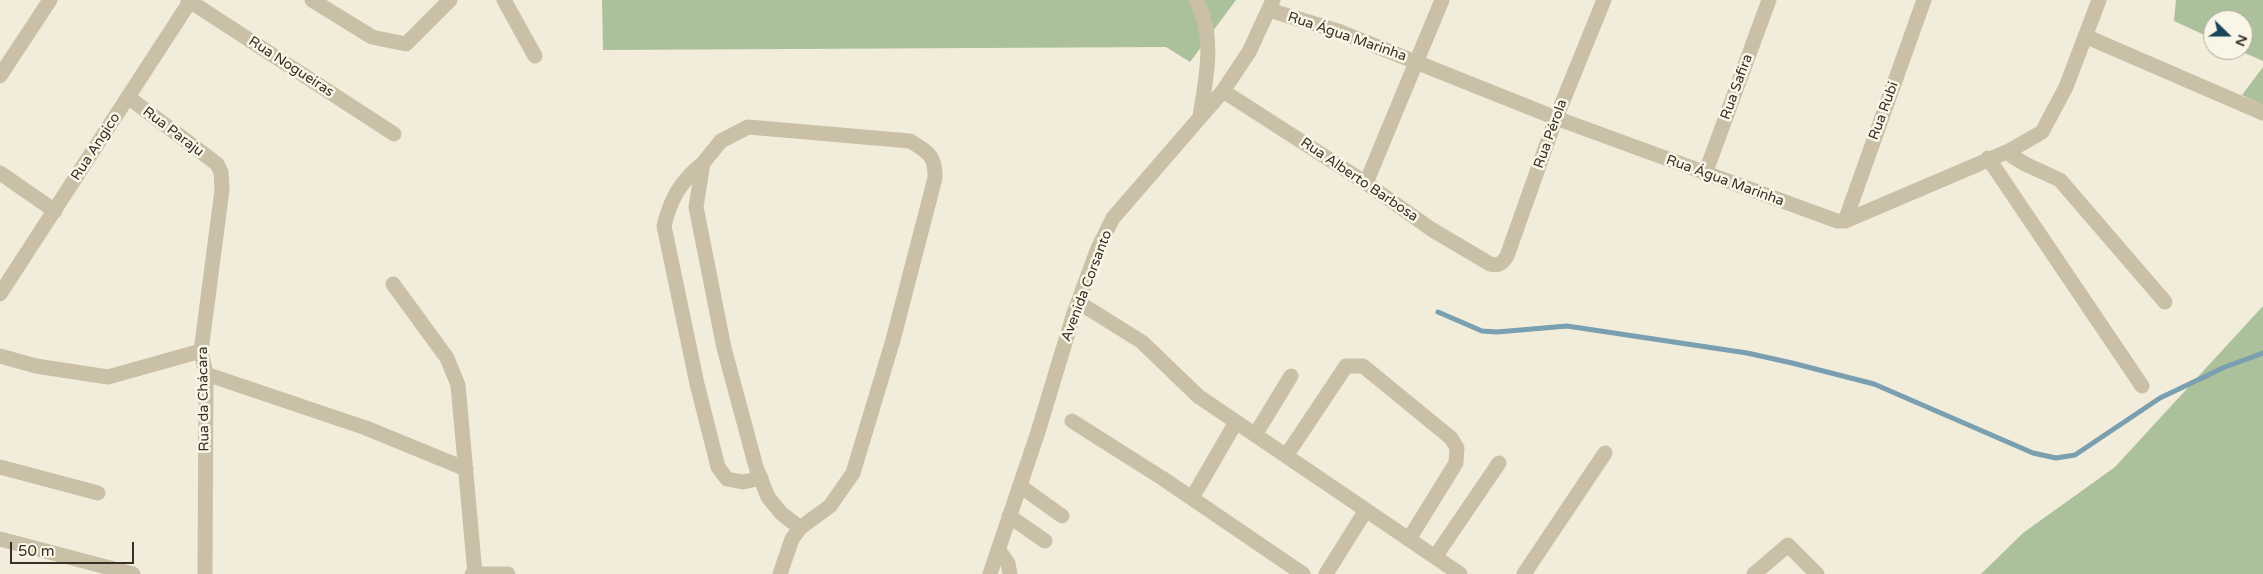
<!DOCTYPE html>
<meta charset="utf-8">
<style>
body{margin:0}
#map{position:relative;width:2263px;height:574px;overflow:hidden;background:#f2eddb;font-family:"Varela Round",sans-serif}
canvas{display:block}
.north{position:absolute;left:2203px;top:10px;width:50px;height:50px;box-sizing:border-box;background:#faf6e7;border:1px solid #aca79a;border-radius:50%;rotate:112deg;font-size:14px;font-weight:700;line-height:20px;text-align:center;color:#373027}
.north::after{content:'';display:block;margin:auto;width:18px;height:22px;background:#1c4559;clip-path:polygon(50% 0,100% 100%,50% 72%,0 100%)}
.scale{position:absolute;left:10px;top:542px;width:124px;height:22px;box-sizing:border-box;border:2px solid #373027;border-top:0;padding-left:6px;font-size:15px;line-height:18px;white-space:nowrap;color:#373027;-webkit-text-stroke:4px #faf6e7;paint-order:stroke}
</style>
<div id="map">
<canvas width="2263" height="574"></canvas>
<div class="north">N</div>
<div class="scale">50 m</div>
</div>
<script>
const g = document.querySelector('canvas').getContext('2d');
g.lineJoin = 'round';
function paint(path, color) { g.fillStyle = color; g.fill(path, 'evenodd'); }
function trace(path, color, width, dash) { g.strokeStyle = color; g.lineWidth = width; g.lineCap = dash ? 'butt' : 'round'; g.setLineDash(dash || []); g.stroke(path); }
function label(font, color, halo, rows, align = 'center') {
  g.font = font + ' "Varela Round",sans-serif'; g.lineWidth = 5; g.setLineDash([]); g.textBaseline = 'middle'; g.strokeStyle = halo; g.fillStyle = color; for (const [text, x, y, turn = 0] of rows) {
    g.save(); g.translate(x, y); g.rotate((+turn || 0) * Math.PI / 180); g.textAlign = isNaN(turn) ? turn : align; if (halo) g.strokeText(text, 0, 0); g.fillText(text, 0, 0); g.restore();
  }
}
paint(new Path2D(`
 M602 0H1236L1190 62 1166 47 603 50Z
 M2176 0H2263V61L2238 50H2243V20H2213V39L2174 21Z
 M2263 67V105L2242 95Z
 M2263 306V574H1981L2023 533 2115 467Z`), '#aac19b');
trace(new Path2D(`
 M1438 312 1482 331 1497 332 1567 326 1747 353 1792 363 1874 384 2033 453 2056 458 2075 455 2160 398 2225 367 2263 353`), '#799fb0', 5);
trace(new Path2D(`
 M188 0 394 134
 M312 0 372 37 406 44 450 0
 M504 0 535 56
 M1196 0C1216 36 1206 78 1200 116
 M1269 10 1338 31 1556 118 1837 221H1845L2009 151 2042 132 2066 87 2099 0
 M2085 36 2263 113
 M0 76 50 0
 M1223 91 1366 183 1431 229 1490 264C1498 266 1502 264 1507 256L1556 118 1604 0
 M128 97 217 164 221 172 222 190 201 351 206 374 205 574
 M2009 151 2012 156 2025 164 2060 180 2165 302
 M1988 158 2142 386
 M703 163C680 182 671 198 664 226L697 384 718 467 727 479 743 482 761 478
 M0 173 55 211
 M1705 174 1769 0
 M1366 183 1442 0
 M1845 221 1924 0
 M393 284 447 358 458 385 475 574
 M0 294 191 0
 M1078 302 1142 342 1198 396 1460 574
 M0 356 36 366 108 377 201 351
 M206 374 366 428 466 469
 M1072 421 1162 478 1303 574
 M1255 435 1291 376
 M1286 456 1346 366H1363L1451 438 1457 448 1456 463 1409 539
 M0 467 98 493
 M1020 486 1062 516
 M1192 498 1236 422
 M1009 516 1045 541
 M0 539 133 574
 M998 549 1008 563 1010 574
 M1435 557 1499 463
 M472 574H508
 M780 574 792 539 800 528 830 506 853 473 893 340 935 178C936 156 927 151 910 141L748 127 721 141 703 163 696 207 724 348 756 467 768 497 781 513 800 528
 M990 574 1037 435 1074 313 1098 248 1113 218 1223 91 1249 52 1273 0
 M1326 574 1366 510
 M1524 574 1605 453
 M1754 574 1788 545 1817 574`), '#cac0a7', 15);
label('14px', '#373027', '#faf6e7', [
 ["Rua Água Marinha",1347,37,19],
 ["Rua Nogueiras",291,67,33],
 ["Rua Safira",1737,87,-70],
 ["Rua Rubi",1884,111,-70],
 ["Rua Paraju",173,132,37],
 ["Rua Pérola",1551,134,-70],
 ["Rua Angico",96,147,-57],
 ["Rua Alberto Barbosa",1359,180,34],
 ["Rua Água Marinha",1725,181,20],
 ["Avenida Corsanto",1087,286,-69],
 ["Rua da Chácara",204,399,-91]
]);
</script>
